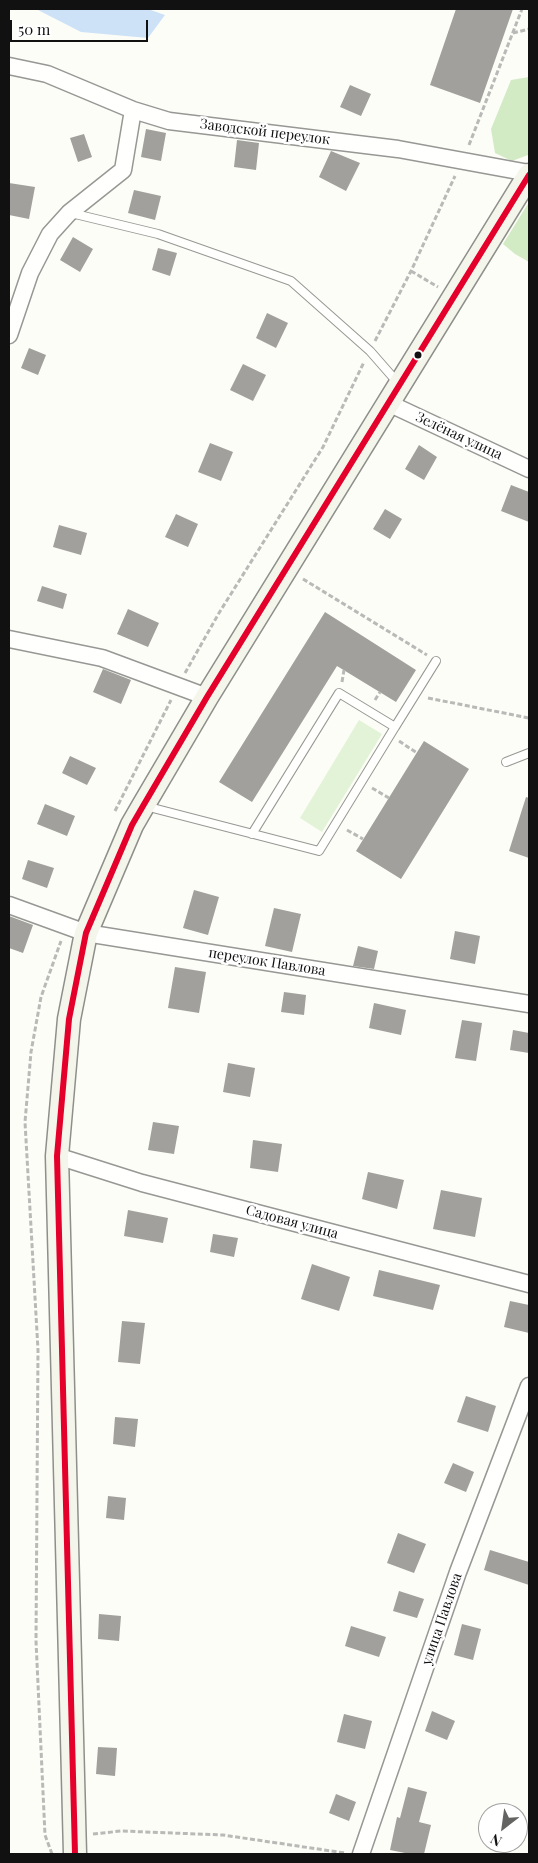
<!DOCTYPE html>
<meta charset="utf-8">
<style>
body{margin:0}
#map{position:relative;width:538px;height:1863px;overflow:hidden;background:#fdfdf7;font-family:"Playfair Display",serif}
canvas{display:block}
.frame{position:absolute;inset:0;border:10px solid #111;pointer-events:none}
.north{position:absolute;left:478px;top:1803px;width:50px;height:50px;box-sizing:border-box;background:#fff;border:1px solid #a0a0a0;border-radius:50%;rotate:210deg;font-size:14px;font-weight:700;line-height:20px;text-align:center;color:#111}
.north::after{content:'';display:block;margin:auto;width:18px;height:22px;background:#646462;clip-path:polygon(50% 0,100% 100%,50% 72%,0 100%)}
.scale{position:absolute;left:10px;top:20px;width:138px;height:22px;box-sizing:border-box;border:2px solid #111;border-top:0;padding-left:6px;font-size:15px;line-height:18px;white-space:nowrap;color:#111;-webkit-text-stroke:4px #fff;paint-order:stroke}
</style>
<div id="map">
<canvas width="538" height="1863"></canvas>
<div class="frame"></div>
<div class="north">N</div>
<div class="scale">50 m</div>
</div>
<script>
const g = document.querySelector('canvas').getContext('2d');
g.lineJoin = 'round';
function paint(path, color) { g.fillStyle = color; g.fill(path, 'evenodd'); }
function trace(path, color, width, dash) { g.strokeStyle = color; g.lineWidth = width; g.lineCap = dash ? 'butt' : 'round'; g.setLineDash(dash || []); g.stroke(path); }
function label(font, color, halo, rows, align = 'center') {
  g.font = font + ' "Playfair Display",serif'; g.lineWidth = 5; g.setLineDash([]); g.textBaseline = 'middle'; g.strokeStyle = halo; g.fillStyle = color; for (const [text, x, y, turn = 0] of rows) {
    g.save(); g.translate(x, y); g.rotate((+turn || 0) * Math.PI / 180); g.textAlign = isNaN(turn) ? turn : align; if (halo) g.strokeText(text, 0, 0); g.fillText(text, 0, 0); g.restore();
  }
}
paint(new Path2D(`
 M359 720 382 734 322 832 300 818Z`), '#e3f3d7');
paint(new Path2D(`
 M529 77V152L528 155 512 161 495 153 491 129 511 80Z
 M529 202V262L515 254 503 244Z`), '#d2ebc5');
paint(new Path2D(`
 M36 9H148L165 15 148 38 81 32Z`), '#cde2f7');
paint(new Path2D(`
 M456 9H513L480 103 430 85Z
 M350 85 371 94 361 116 340 107Z
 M146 129 166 133 161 161 141 157Z
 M84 134 92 157 78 162 70 138Z
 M237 140 259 143 256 170 234 167Z
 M331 151 360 163 346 191 319 177Z
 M9 183 35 187 29 219 9 215Z
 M134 190 161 196 155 220 128 213Z
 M73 237 93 249 80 272 60 260Z
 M158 248 177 253 170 276 152 270Z
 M267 313 288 323 276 348 256 338Z
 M29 348 46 355 38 375 21 368Z
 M243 364 266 375 253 401 230 390Z
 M210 443 233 452 221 481 198 472Z
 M419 445 437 457 424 480 405 469Z
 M511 485 529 492V522L501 511Z
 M385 509 402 519 390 539 373 529Z
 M176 514 198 524 188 547 165 537Z
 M59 525 87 533 81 555 53 547Z
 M42 586 67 594 63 609 37 601Z
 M128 609 159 623 148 647 117 634Z
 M325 612 416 670 396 702 337 666 252 802 219 782Z
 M103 669 131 680 121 704 93 692Z
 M424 741 469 769 401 879 356 851Z
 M70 756 96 768 87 785 62 773Z
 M526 797 529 798V858L509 851Z
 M45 804 75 816 67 836 37 824Z
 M28 860 54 868 47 888 22 879Z
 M194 890 219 897 208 935 183 928Z
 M274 908 301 914 292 952 265 946Z
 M9 916 33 925 23 953 9 948Z
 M455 931 480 936 475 964 450 959Z
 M358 946 378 951 374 969 353 966Z
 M175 967 206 972 199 1013 168 1008Z
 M284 992 306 995 304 1015 281 1012Z
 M374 1003 406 1010 401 1035 369 1028Z
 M462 1020 482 1023 476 1061 455 1058Z
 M513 1030 529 1033V1053L510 1050Z
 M228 1063 255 1068 250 1097 223 1092Z
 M153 1122 179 1126 174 1154 148 1150Z
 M253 1140 282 1144 278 1172 250 1168Z
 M368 1172 404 1180 397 1209 362 1199Z
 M441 1190 482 1198 475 1237 433 1229Z
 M128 1210 168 1218 163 1243 124 1236Z
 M213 1234 238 1238 234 1257 210 1252Z
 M312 1264 350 1277 339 1311 301 1299Z
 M379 1270 440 1285 433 1310 373 1296Z
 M510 1301 529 1305V1333L504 1327Z
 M122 1321 145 1323 140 1364 118 1362Z
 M466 1396 496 1406 488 1432 457 1422Z
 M115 1417 138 1419 135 1447 113 1444Z
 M453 1463 474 1472 466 1492 444 1483Z
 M108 1496 126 1498 124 1520 106 1518Z
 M398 1533 426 1544 414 1573 387 1563Z
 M490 1550 529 1562V1585L484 1570Z
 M399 1591 424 1599 417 1618 393 1611Z
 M99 1614 121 1616 119 1641 98 1639Z
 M462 1624 481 1629 473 1660 454 1655Z
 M351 1626 386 1637 379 1657 345 1646Z
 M432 1711 455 1721 447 1740 425 1731Z
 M344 1714 372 1721 365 1749 337 1742Z
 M98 1747 117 1748 115 1776 96 1774Z
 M408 1787 427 1792 419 1822 431 1825 424 1854H410L390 1850 397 1817 400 1818Z
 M336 1794 356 1802 349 1821 329 1813Z`), '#a1a09c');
const lane = new Path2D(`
 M71 213 158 234 291 281 370 351 398 383
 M506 762 529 753
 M145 806 319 851 395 727
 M252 834 339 693 395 727 436 661`);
const street = new Path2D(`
 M9 66 47 74 133 110 169 121 398 149 529 173
 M9 335 30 273 50 234 69 213 123 170 133 110
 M388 403 529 469
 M9 639 102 658 207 697
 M9 905 86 933 529 1004
 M57 1156 142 1183 529 1284
 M361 1854 458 1572 529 1386`);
const secondary = new Path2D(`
 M75 1854 57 1156 69 1019 86 933 132 825 143 806 207 697 529 175`);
trace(lane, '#979795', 10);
trace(street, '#979795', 19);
trace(secondary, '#8e8e8b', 25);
trace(new Path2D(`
 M513 33 529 29
 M469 145 522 9
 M411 271 438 287
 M375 341 411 271 455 176
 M303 579 427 655
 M185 673 219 613 323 447 364 362
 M342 682 344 670
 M428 698 529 718
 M375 700 380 692
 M399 741 417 753
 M372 788 389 798
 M115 811 171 700
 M347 830 363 839
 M93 1834 121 1831 223 1835 345 1853
 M52 1854 45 1835 36 1641 38 1350 25 1122 31 1052 41 997 61 941`), '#b9b9b8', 3, [5, 2.5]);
trace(lane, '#fffffe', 8);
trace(street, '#fffffe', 16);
trace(secondary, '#f5f6eb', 22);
trace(new Path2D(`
 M75 1854 57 1156 69 1019 86 933 132 825 143 806 207 697 529 175`), '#e4002b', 6);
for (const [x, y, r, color] of [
 [418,355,4.5,"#111"]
]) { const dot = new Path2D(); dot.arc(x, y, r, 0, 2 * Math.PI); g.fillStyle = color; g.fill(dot); trace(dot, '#fff', 2); }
label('14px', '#111', '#fff', [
 ["Заводской переулок",265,132,7],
 ["Зелёная улица",459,436,25],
 ["переулок Павлова",267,962,9],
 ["Садовая улица",292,1222,15],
 ["улица Павлова",442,1619,-71]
]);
</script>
